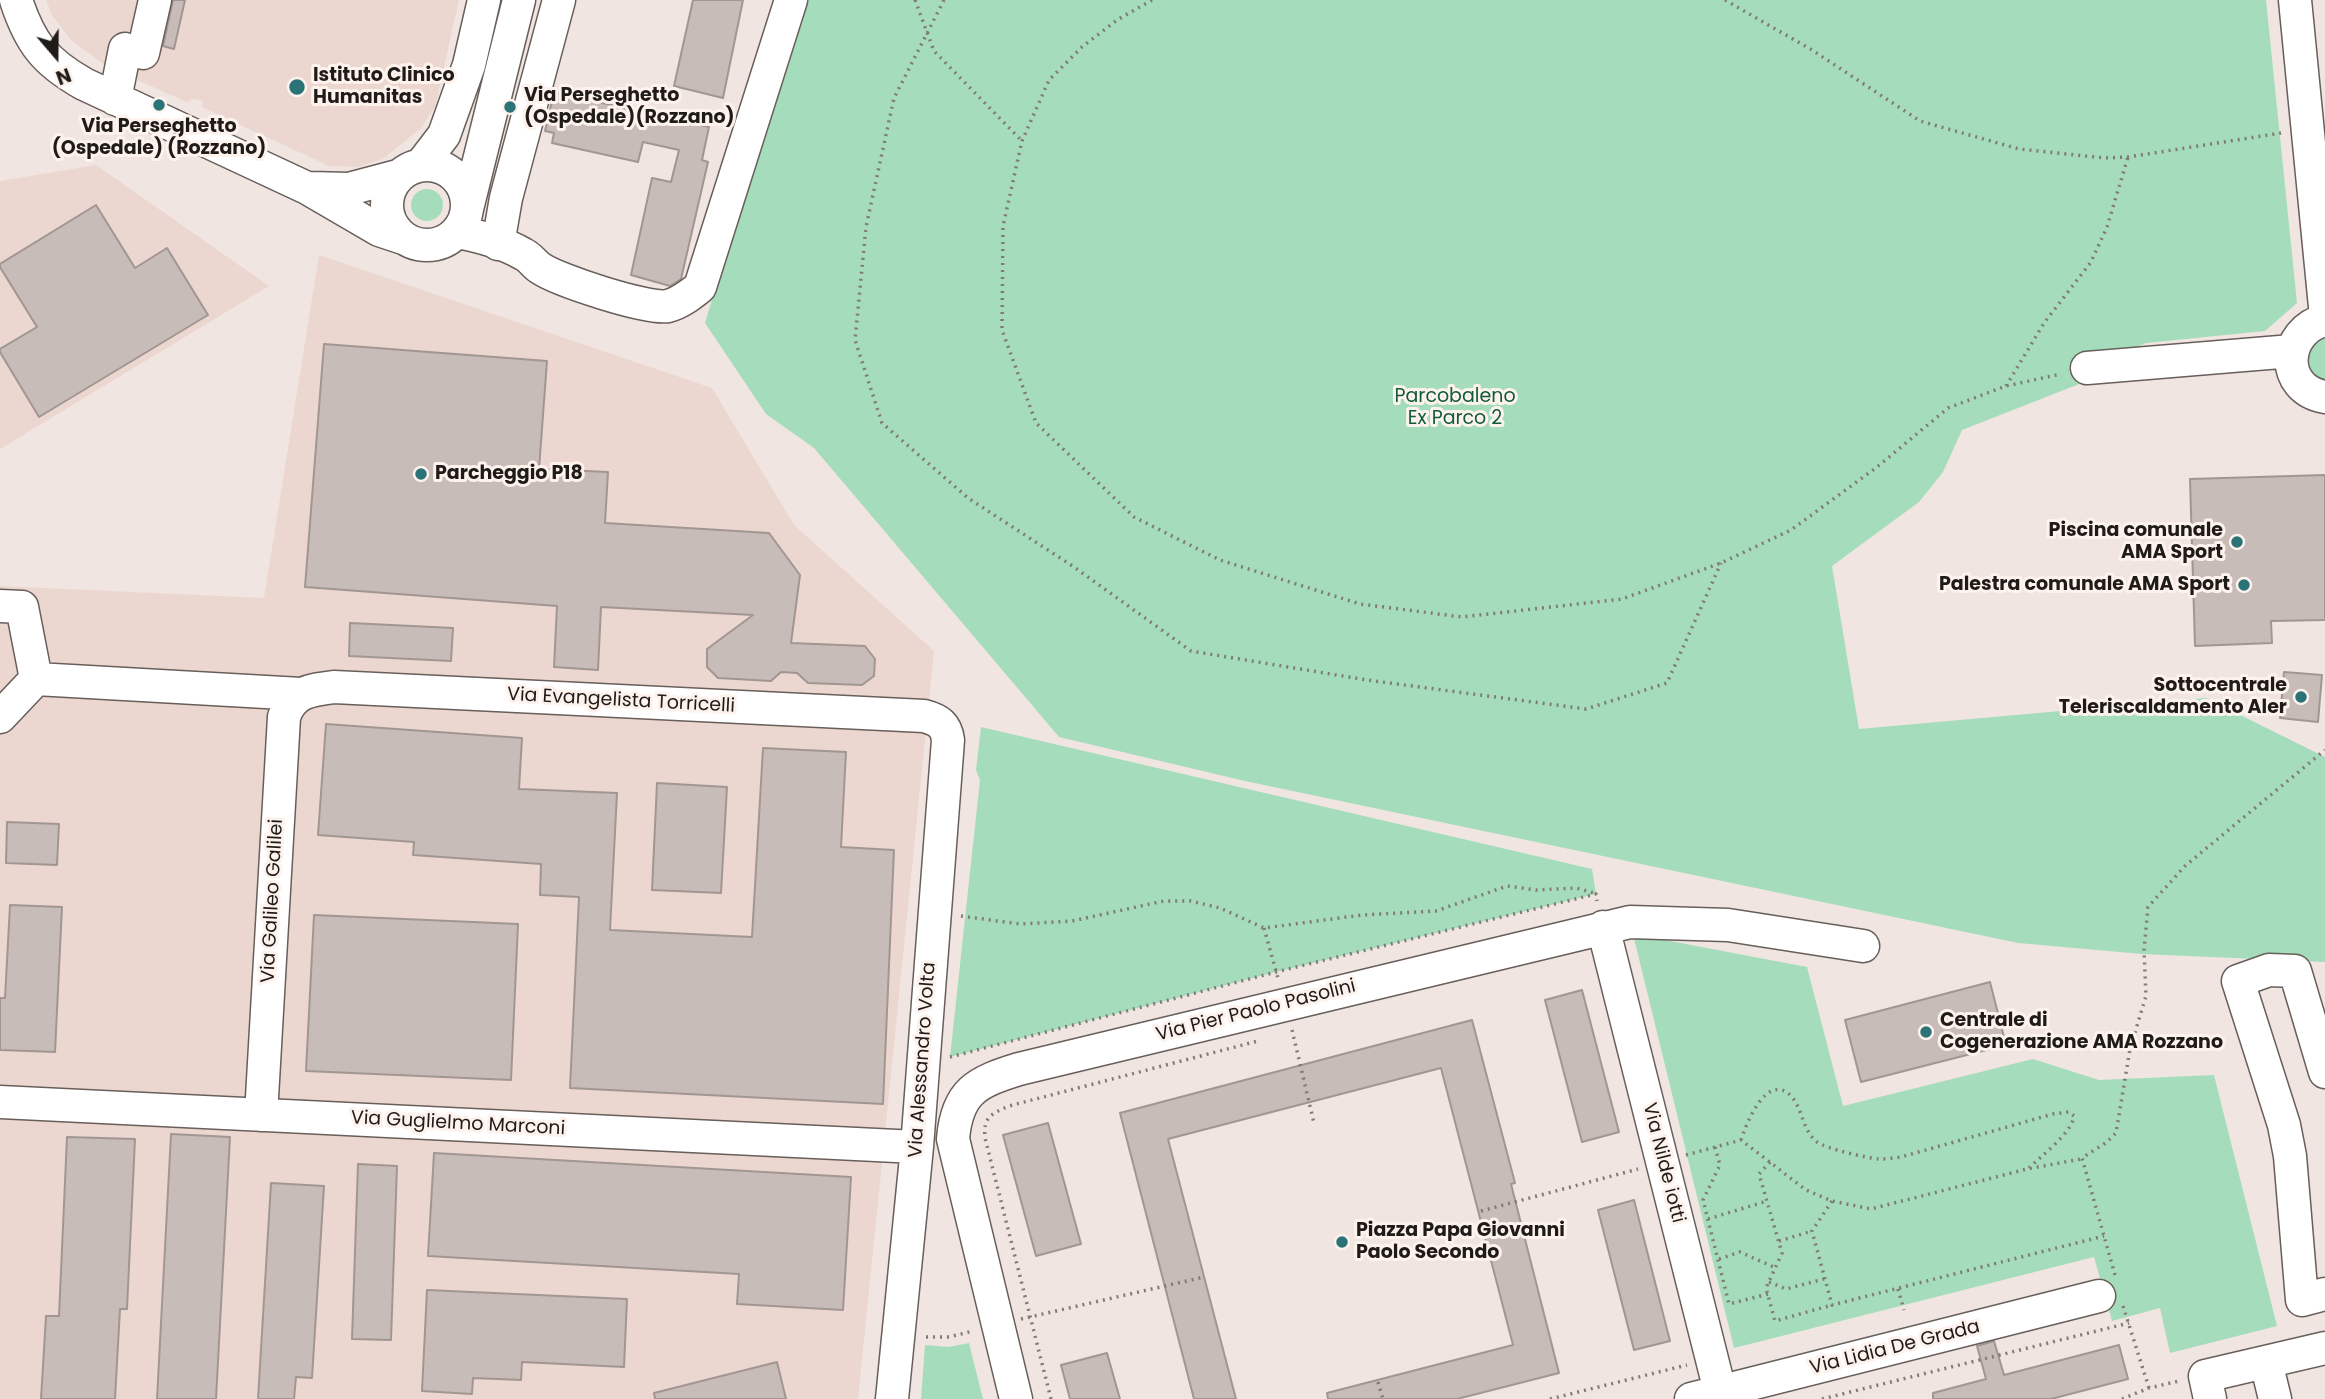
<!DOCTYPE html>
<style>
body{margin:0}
#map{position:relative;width:2325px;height:1399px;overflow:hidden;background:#f0e5e0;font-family:Poppins,sans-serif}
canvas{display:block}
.north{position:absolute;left:21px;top:21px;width:70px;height:70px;-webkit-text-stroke:5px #fef2ed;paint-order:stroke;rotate:160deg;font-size:19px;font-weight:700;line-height:28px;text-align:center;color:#1f1b19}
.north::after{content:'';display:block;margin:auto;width:24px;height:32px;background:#1f1b19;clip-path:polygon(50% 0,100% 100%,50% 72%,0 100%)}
</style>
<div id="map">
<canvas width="2325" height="1399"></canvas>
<div class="north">N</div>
</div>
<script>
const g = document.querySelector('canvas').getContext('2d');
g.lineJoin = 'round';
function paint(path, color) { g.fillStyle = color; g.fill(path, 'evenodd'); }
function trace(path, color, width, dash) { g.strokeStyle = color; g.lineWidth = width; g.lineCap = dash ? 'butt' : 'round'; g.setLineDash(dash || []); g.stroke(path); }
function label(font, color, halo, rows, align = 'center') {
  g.font = font + ' Poppins,sans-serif'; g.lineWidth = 6; g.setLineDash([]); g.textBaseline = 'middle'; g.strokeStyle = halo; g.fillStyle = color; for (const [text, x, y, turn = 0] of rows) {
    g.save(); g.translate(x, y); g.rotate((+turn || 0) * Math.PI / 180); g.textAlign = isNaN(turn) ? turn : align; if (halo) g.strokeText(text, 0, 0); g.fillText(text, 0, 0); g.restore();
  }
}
paint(new Path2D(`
 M46 0H459L435 107 421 128 383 159 358 167 329 166 202 107 203 101 194 99 187 102 106 66 71 40 52 15Z
 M96 165 269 286 0 449V181Z
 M319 255 712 388 794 525 934 651 858 1399H0V586L264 598Z`), '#ebd7cf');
paint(new Path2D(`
 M803 0H2266L2297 303 2265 331 2146 343 2087 368V381L1962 430 1943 472 1919 502 1832 566 1859 729 2206 698 2325 757V962L2142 954 2018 943 1245 781 1059 737 814 448 766 414 705 323Z
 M411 205a16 16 0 1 1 32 0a16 16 0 1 1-32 0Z
 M2325 338V382L2312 374C2304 358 2309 345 2325 338Z
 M981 727 1592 869 1596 894 1276 972 950 1057 980 780 976 770Z
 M1633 934 1807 967 1843 1106 2033 1059 2099 1080 2214 1075 2277 1326 2170 1353 2160 1308 2112 1321 2094 1257 1734 1348Z
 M969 1343 983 1399H921L925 1345 949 1347Z`), '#a5ddbc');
const building = new Path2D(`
 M173 0H185L174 49 163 46Z
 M693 0H743L723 98 674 86Z
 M554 92 709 127 702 160 708 162 681 279 675 283 670 286 631 275 652 178 671 182 679 150 643 142 638 162 552 143 554 133 545 131Z
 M96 205 135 268 167 248 208 315 39 417 0 352V349L37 327 0 267V264Z
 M324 344 547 361 539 469 608 472 605 523 769 533 800 575 791 643 865 646 875 659 874 676 862 685 808 683 797 673 781 672 771 681 718 678 707 667V649L753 615 601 607 598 670 554 667 557 606 305 587Z
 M2325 475V620L2271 621 2272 643 2195 646 2190 479Z
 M350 623 453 628 451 661 349 656Z
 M2284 672 2322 675 2318 722 2280 718Z
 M326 724 522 738 519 789 617 793 610 930 752 937 763 748 846 752 841 847 894 850 883 1104 570 1088 579 897 540 895 541 864 413 855 414 842 318 835Z
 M657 783 727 787 721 893 652 890Z
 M7 822 59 824 57 865 6 863Z
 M10 905 62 907 55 1052 0 1050V998H5Z
 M314 915 518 924 511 1080 306 1071Z
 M1990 982 2006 1045 1861 1082 1845 1020Z
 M1582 990 1619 1132 1582 1142 1545 1000Z
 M1472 1020 1515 1183 1511 1184 1559 1373 1457 1399H1328L1327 1393 1513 1345 1441 1068 1168 1139 1236 1399H1194L1120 1113Z
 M1048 1123 1081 1244 1036 1256 1003 1135Z
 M171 1134 230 1137 216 1399H157Z
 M67 1137 135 1139 127 1309H120L115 1399H41L46 1316H59Z
 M434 1153 851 1177 843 1310 737 1304 739 1274 428 1256Z
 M358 1164 397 1166 391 1340 352 1339Z
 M271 1183 324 1186 312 1378 296 1377 294 1399H258Z
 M1634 1200 1670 1341 1634 1350 1598 1210Z
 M427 1290 627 1299 624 1367 522 1362 521 1380 473 1378 472 1394 422 1391Z
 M1994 1341 2004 1375 2119 1345 2128 1379 2051 1399H1933V1393L1986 1379 1977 1346Z
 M1107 1353 1120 1399H1070L1061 1365Z
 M777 1362 786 1399H655L654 1393Z`);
paint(building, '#c7bcb8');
trace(building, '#a19692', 2);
const minor = new Path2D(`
 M16 0C30 43 45 62 84 84L307 188 379 230 403 238
 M2295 0 2325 307
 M115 99 125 49 143 53 155 0
 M387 205a40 40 0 1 1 80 0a40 40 0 1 1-80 0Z
 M421 165 444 135 469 65 484 0
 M310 188 349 189 398 176
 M467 209 519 0
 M457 232C479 236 504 243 523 254 530 257 534 264 540 268 557 280 648 310 668 306 680 303 690 295 700 287L791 0
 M498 244 506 198 559 0
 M2325 320C2282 331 2279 389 2325 397
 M2087 368 2292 351
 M0 606 22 607 36 679 301 694
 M0 717 36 679
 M1603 927 1722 1399
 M2325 1072 2295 971 2269 970 2238 981 2284 1125 2290 1156 2302 1300 2325 1294
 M0 1102 917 1147
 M261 1115 284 717C292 692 310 690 334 687L924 716C939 720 946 725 948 740L917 1147 892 1399
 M2266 1362 2275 1399
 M1016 1399 953 1139C957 1091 977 1082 1019 1069L1630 922 1728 925 1863 946
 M1691 1399 2099 1296
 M2210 1399 2205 1376 2325 1348`);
trace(minor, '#685e5a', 35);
trace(new Path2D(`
 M915 0 934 51 1022 141
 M944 0 894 98 866 227 855 340 882 423 968 498 1074 567 1191 651 1367 680 1586 709 1667 683 1721 563
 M1152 0 1117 20 1082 47 1049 80 1022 141 1003 226 1002 330 1036 423 1134 517 1220 560 1360 604 1462 617 1622 599 1721 563 1791 530 1877 467 1948 408 2006 386 2061 374
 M1725 0 1812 50 1920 121 2019 149 2105 158 2128 157 2281 133
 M423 256 433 257 443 254
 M2006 386 2044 323 2091 262 2107 227 2128 157
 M961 916 1020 924 1072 921 1164 901H1191L1220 908 1264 928 1362 915 1436 911 1507 886 1536 890 1576 888 1594 893
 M1264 928 1279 982
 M1292 1030 1314 1123
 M950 1057 1276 972 1596 894 1597 901
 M1741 1140C1746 1124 1767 1071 1791 1096 1803 1109 1802 1130 1817 1142 1827 1149 1867 1158 1879 1159 1886 1159 1894 1158 1901 1157L2053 1114 2069 1112 2074 1116C2072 1133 2041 1156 2029 1168
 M1715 1147 1720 1165 1703 1200 1729 1304 1768 1294
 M1686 1155 1741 1140 1806 1190 1832 1201 1871 1209 2027 1169 2081 1159
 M1770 1162 1759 1174 1782 1253 1766 1288 1775 1321 1832 1305
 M1832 1201 1812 1231 1832 1305 2104 1236
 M1481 1211 1638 1169
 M1708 1219 1767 1201
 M1779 1241 1812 1231
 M1719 1259 1740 1252 1776 1268
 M2115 1275 2082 1158 2107 1142 2116 1133 2130 1049 2146 996 2144 950 2148 907 2185 866 2325 750
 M1769 1282 1786 1289 1824 1279
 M1898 1289 1904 1310
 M2123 1306 2149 1388
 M1021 1319 1204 1277
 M926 1337H949L973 1331
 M1378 1382 1383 1399
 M1051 1399 985 1138C983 1117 991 1114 1009 1106L1258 1041
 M1550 1399 1687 1365
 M1822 1399 2129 1323
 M2122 1399 2149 1388 2179 1381`), '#817a76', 3.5, [2, 5]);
trace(minor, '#fff', 32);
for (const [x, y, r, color] of [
 [297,87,9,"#2a7477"],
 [159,105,7,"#2a7477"],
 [510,107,7,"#2a7477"],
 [421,474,7,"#2a7477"],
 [2237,542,7,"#2a7477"],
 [2244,585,7,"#2a7477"],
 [2301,697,7,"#2a7477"],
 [1926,1032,7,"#2a7477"],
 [1342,1242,7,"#2a7477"]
]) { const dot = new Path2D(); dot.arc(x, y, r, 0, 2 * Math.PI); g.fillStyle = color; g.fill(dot); trace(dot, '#fef2ed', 2.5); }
label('bold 19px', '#1f1b19', '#fef2ed', [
 ["Istituto Clinico",313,76],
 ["Humanitas",313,98],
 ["Via Perseghetto",524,96],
 ["(Ospedale)(Rozzano)",524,118],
 ["Via Perseghetto",159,127,"center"],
 ["(Ospedale) (Rozzano)",159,149,"center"],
 ["Parcheggio P18",435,474],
 ["Piscina comunale",2223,531,"right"],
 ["AMA Sport",2223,553,"right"],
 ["Palestra comunale AMA Sport",2230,585,"right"],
 ["Sottocentrale",2287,686,"right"],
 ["Teleriscaldamento Aler",2287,708,"right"],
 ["Centrale di",1940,1021],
 ["Cogenerazione AMA Rozzano",1940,1043],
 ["Piazza Papa Giovanni",1356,1231],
 ["Paolo Secondo",1356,1253]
], 'left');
label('19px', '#0f5c3a', '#fef2ed', [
 ["Parcobaleno",1455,397],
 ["Ex Parco 2",1455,419]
]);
label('19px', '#1f1b19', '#fef2ed', [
 ["Via Evangelista Torricelli",621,701,3],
 ["Via Galileo Galilei",273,901,-87],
 ["Via Pier Paolo Pasolini",1256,1011,-14],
 ["Via Alessandro Volta",923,1060,-86],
 ["Via Guglielmo Marconi",458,1124,3],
 ["Via Nilde iotti",1663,1163,76],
 ["Via Lidia De Grada",1895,1348,-14]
]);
</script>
